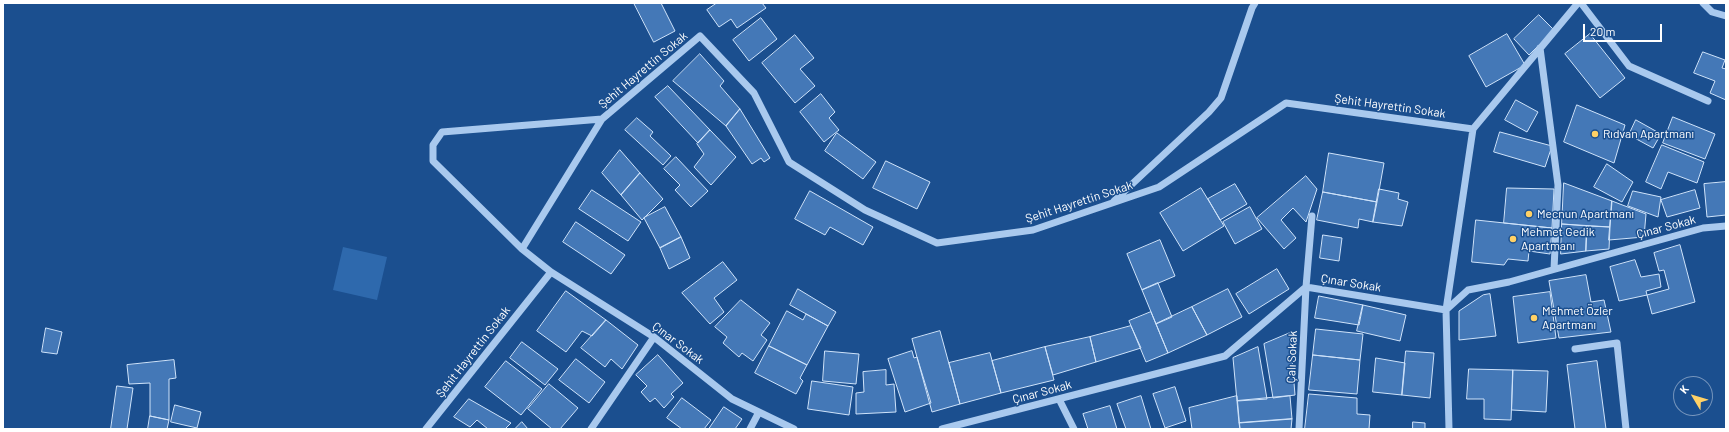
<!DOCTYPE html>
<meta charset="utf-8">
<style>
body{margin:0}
#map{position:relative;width:1729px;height:432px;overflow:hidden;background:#1b4f8f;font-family:Barlow,sans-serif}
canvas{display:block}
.frame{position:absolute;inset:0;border:4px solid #fff;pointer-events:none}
.north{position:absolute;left:1673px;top:376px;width:40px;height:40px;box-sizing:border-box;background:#1b4f8f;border:1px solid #7695bc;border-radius:50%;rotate:308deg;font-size:11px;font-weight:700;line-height:16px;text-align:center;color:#fff}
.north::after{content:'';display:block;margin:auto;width:14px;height:18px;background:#ffd166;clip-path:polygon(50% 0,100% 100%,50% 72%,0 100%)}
.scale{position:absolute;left:1583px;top:24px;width:79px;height:18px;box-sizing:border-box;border:2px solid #fff;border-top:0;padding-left:5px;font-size:12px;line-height:14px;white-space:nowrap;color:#fff;-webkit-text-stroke:3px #1b4f8f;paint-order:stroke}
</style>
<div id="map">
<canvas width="1729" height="432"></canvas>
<div class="frame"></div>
<div class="north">K</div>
<div class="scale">20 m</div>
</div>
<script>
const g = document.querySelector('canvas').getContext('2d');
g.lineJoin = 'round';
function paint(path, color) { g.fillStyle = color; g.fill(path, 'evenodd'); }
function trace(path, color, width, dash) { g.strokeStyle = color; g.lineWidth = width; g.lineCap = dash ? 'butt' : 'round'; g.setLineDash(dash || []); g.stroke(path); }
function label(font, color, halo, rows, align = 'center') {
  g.font = font + ' Barlow,sans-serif'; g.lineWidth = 3; g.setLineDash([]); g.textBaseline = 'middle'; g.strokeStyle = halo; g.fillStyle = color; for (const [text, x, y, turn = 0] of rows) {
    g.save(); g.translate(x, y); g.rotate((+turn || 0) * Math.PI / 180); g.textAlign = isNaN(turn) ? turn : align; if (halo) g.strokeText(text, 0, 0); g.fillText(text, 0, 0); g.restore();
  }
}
paint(new Path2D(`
 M343 247 387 257 377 300 333 290Z`), '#2e69ad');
const building = new Path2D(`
 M634 3H661L675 31 654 42Z
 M717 3H762L766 8 737 28 731 19 719 27 707 10Z
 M1539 15 1554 30 1529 55 1514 39Z
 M761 18 777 39 749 61 733 40Z
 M1507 34 1525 65 1486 87 1469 56Z
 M1590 34 1625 78 1600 98 1565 54Z
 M795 35 814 58 800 69 815 86 795 103 762 63Z
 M1703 52 1725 60 1722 68 1726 69V100L1710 93 1715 81 1694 73Z
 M700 54 724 81 720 86 740 109 726 126 673 81Z
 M668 86 710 130 698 143 655 97Z
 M821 94 835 112 829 118 839 130 824 142 800 112Z
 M1516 100 1538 112 1527 132 1505 120Z
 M1577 105 1625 125 1614 163 1564 142Z
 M740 109 770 158 764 162 761 158 752 164 726 126Z
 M1673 117 1715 134 1705 159 1663 143Z
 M637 118 653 132 650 136 671 156 663 165 625 130Z
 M1636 120 1661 134 1653 148 1629 135Z
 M710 130 736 157 711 185 694 167 704 154 697 144Z
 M1500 132 1552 146 1545 167 1494 152Z
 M837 133 876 162 863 179 825 151Z
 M1662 145 1704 162 1697 183 1668 172 1661 189 1646 182Z
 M620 150 640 173 621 195 602 173Z
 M1329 153 1384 163 1377 202 1323 192Z
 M676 157 708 191 691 207 675 190 680 185 664 169Z
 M886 161 930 182 917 209 873 188Z
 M1607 164 1633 182 1622 202 1594 187Z
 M640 173 663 199 642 220 621 195Z
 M1306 176 1317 189 1306 222 1293 208 1281 220 1296 238 1284 249 1257 218Z
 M1726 182V215L1707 217 1704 184Z
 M1564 183 1612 201 1610 227 1562 224Z
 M1235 184 1247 204 1220 220 1208 199Z
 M1201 188 1224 226 1183 251 1160 213Z
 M1507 188 1554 189 1552 228 1504 223Z
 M1379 189 1399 193 1398 199 1408 202 1402 226 1373 222Z
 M592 190 641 222 628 241 579 209Z
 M1695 190 1700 208 1667 217 1661 200Z
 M810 191 873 227 863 245 830 227 825 235 795 219Z
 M1633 191 1661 197 1658 217 1628 206Z
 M1323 192 1377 202 1373 222 1359 219 1358 228 1317 220Z
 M1612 201 1646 214 1644 237 1609 240Z
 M665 207 681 237 660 248 644 218Z
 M1250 207 1262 229 1235 244 1223 222Z
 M1476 220 1552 228 1550 254 1529 251 1528 261 1508 259 1504 265 1472 262Z
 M576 222 625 255 611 274 563 242Z
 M1562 224 1587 226 1586 251 1561 254Z
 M1587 226 1610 227 1609 249 1586 251Z
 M1323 235 1342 238 1339 261 1320 258Z
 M681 237 690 258 669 269 660 248Z
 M1160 240 1175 276 1142 290 1127 254Z
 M1680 245 1695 302 1652 314 1647 295 1669 289 1664 270 1659 271 1654 253Z
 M1635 260 1641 277 1659 274 1661 287 1646 291 1647 295 1619 301 1610 267Z
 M723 262 737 280 714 298 724 312 710 324 682 293Z
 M1277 269 1289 289 1249 314 1236 294Z
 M1586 275 1591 302 1604 300 1611 332 1559 338 1549 281Z
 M1158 283 1172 317 1156 324 1142 290Z
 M798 289 836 312 828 326 790 305Z
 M1228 289 1242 317 1207 335 1192 307Z
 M566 291 606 320 592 336 582 331 566 352 537 331Z
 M1550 292 1556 338 1518 343 1513 297Z
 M1490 294 1496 336 1459 340V311L1483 295Z
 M1319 296 1363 305 1359 325 1315 318Z
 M741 300 770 323 761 335 767 340 753 361 742 353 739 357 723 343 727 337 715 327Z
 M1363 305 1406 315 1400 341 1357 331Z
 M1192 307 1207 335 1168 353 1156 324Z
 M787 311 803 320 806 314 828 326 807 365 769 346Z
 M1151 312 1168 353 1146 362 1129 321Z
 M606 320 638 345 622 369 611 359 605 367 581 348Z
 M1131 326 1141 348 1096 362 1090 337Z
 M46 328 62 332 57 354 42 352Z
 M1316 329 1363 334 1360 360 1313 355Z
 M940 331 960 404 932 412 912 339Z
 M1290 333 1295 395 1273 398 1264 344Z
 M1090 337 1096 362 1053 375 1045 347Z
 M522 342 558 369 545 385 510 358Z
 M769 346 807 365 800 378 803 381 796 394 755 373Z
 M1045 347 1054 380 1001 393 992 361Z
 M1258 347 1267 399 1237 401 1233 358Z
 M825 351 859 354 856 384 823 381Z
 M912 351 914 358 917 357 931 403 905 412 888 359Z
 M1406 351 1434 353 1430 398 1402 395Z
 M990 353 1001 393 960 404 949 363Z
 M658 355 683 383 671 394 674 397 664 408 655 398 650 402 641 392 647 386 636 375Z
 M1313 355 1360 360 1357 394 1309 390Z
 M1376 358 1405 363 1402 395 1373 392Z
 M576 359 605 382 589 403 559 380Z
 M174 360 176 378 169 379V420L150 416V383L129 384 127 365Z
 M506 361 542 389 521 415 485 387Z
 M1597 361 1606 429H1575L1567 365Z
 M1469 369 1513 370 1511 420 1484 419V399H1467Z
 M886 370V385L894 384 896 412 856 414V393L864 392 863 372Z
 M1513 370 1548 371 1546 412 1512 410Z
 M812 381 853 387 849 415 808 409Z
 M549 384 578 408 560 429H552L528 409Z
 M117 386 133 388 127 429H111Z
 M1175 387 1186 421 1165 428 1153 394Z
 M1309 394 1357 398V414L1370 415 1369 429H1305Z
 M1141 396 1151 429H1126L1117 404Z
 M1237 396 1240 429H1192L1189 408Z
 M1290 396 1292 419 1239 423 1237 401Z
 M682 398 711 420 704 429H682L667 418Z
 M469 399 511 423 505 429H488L477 420 470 427 454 417Z
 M175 405 201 412 197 428 171 422Z
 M1110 406 1117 429H1088L1083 414Z
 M724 407 742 419 735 429H709Z
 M150 416 169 420 167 429H148Z
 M1292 419 1291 429H1240L1239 423Z
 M522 422 528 429H515Z
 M1413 422 1425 423V429H1413Z`);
paint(building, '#4478b7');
trace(building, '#cfe3fa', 1);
trace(new Path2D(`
 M1581 3 1629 66 1708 101
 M1703 3 1712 12 1726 16
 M1540 48 1558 185 1554 269
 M1473 129 1578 3
 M1114 201 1209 112 1221 98 1252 8 1255 3
 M522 249 602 119
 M551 272 654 337 732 399 794 429
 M1575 349 1617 343 1626 429
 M1059 399 1074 429
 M426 429 551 272 522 249 433 161V145L442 132 602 119 700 36 754 93 789 162 865 210 937 243 1033 230 1159 187 1286 103 1473 129 1446 310 1449 429
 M591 429 654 337
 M750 429 759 412
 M942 429 1225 356 1306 287 1446 310 1468 290 1509 282 1703 228 1726 226
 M1299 429 1306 287 1312 216`), '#a9c9ee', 7);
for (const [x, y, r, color] of [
 [1595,134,4,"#ffd166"],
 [1529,214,4,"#ffd166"],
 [1513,239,4,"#ffd166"],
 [1534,318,4,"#ffd166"]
]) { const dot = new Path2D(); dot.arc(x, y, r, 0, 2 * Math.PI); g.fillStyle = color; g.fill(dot); trace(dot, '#1b4f8f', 1.5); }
label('12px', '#fff', '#1b4f8f', [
 ["Şehit Hayrettin Sokak",643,70,-40],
 ["Şehit Hayrettin Sokak",1390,106,8],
 ["Şehit Hayrettin Sokak",1079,202,-18],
 ["Çınar Sokak",1666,227,-15],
 ["Çınar Sokak",1351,283,9],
 ["Çınar Sokak",678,343,37],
 ["Şehit Hayrettin Sokak",473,352,-52],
 ["Çalı Sokak",1292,357,-88],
 ["Çınar Sokak",1042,392,-15]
]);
label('12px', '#fff', '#1b4f8f', [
 ["Rıdvan Apartmanı",1603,134],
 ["Mecnun Apartmanı",1537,214],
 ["Mehmet Gedik",1521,232],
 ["Apartmanı",1521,246],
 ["Mehmet Özler",1542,311],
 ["Apartmanı",1542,325]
], 'left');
</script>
